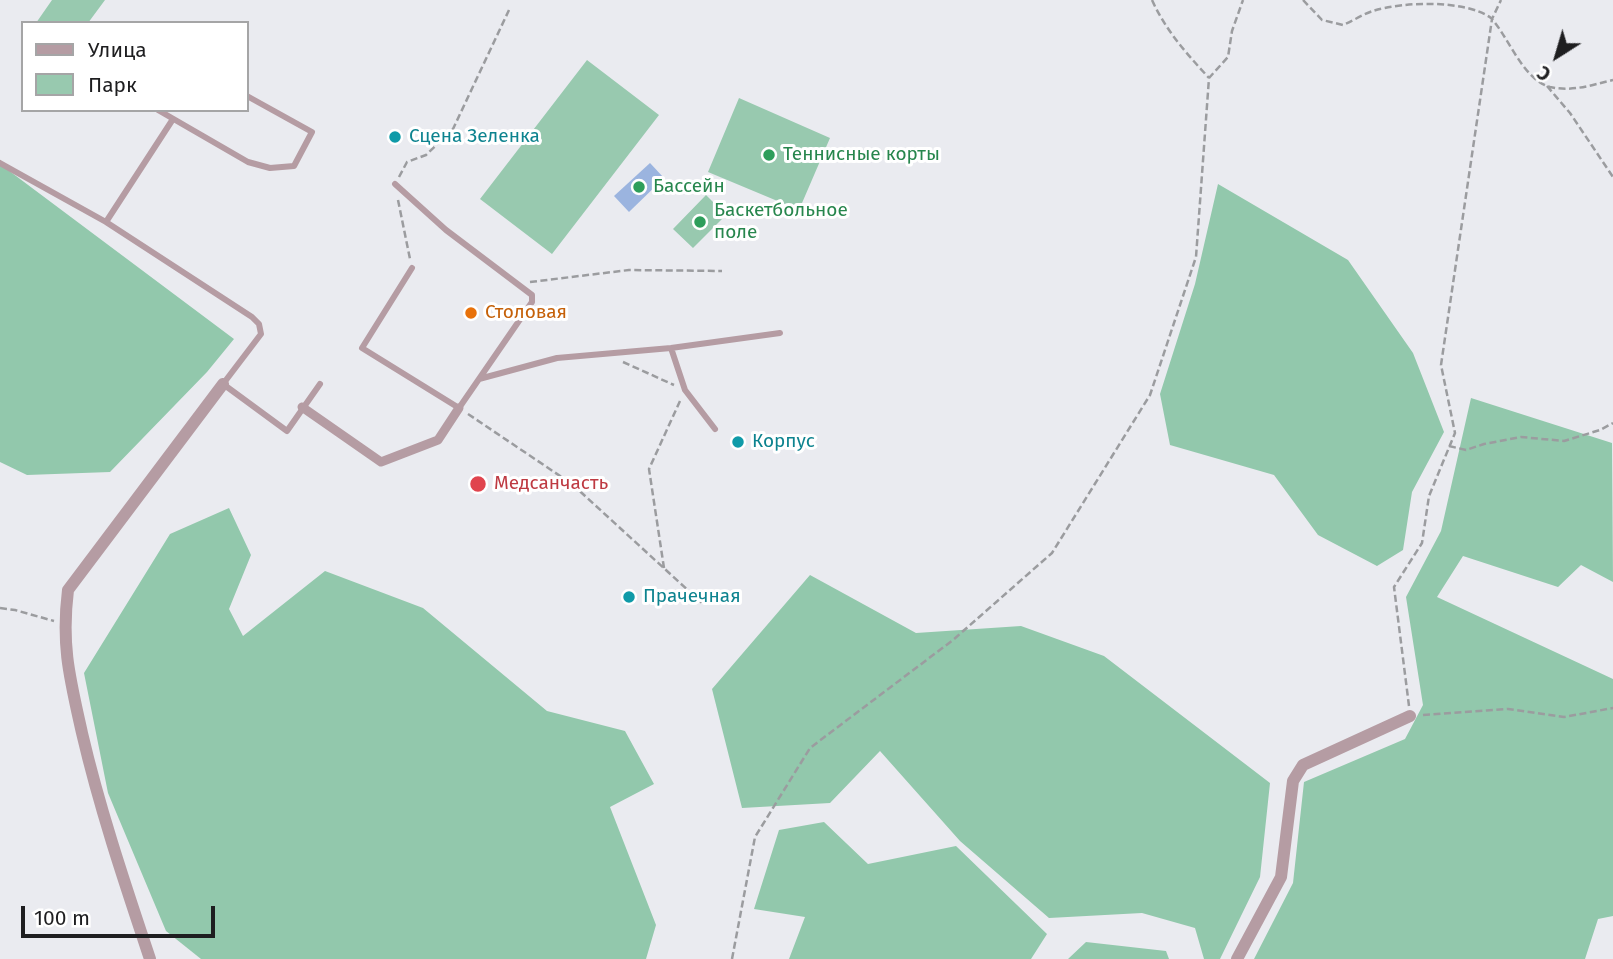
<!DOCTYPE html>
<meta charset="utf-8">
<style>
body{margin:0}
#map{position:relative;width:1613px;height:959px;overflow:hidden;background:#eaebf0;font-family:"Fira Sans",sans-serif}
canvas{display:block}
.legend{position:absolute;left:21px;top:21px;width:228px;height:91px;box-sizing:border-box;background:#fff;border:2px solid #a5a5a6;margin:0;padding:9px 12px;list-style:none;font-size:21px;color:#1e1e20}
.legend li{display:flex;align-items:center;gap:14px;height:35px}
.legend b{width:35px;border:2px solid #a5a5a6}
.north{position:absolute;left:1522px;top:21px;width:70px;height:70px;-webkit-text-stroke:5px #fff;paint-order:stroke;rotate:217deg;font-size:19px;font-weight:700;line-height:28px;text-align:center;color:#1e1e20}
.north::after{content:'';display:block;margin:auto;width:24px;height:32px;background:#1e1e20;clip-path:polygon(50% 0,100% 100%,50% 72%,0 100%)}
.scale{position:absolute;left:21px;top:906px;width:194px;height:32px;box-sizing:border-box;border:4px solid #1e1e20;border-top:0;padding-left:9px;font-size:21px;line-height:24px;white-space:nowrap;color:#1e1e20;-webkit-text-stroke:5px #fff;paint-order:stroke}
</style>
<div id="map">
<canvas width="1613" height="959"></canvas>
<ul class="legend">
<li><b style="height:9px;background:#b59ca3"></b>Улица</li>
<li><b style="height:19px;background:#98c9af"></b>Парк</li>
</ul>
<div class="north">С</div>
<div class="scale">100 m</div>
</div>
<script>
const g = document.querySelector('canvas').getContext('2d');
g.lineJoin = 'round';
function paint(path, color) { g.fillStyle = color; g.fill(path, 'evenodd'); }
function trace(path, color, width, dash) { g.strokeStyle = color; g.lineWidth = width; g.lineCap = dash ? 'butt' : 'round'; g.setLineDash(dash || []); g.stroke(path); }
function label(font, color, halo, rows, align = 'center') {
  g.font = font + ' "Fira Sans",sans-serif'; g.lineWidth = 6; g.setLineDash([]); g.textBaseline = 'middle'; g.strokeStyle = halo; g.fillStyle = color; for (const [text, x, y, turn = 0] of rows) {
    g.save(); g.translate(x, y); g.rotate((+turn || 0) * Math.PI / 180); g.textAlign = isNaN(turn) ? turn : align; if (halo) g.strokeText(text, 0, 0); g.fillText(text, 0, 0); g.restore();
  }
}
paint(new Path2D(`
 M52 0H105L88 23H36Z
 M587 60 659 115 552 254 480 199Z
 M739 98 830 138 799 210 708 172Z
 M706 195 726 215 693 248 673 229Z`), '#98c9af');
paint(new Path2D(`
 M0 164 234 339 207 372 110 472 27 475 0 462Z
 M1218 184 1348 260 1413 353 1444 432 1412 492 1403 550 1377 566 1318 535 1274 475 1170 445 1160 394 1195 284Z
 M1471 398 1612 443 1613 582 1581 565 1558 587 1463 556 1437 597 1613 679V916L1598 919 1585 959H1254L1293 883 1304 782 1405 739 1423 705 1406 597 1441 531Z
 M229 508 251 555 229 609 243 636 325 571 423 608 547 711 625 731 654 784 610 807 656 925 646 959H201L166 931 108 793 84 673 170 534Z
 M810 575 916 633 1021 626 1104 656 1270 783 1260 877 1220 959H1204L1195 928 1142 913 1049 918 960 841 880 751 830 803 742 808 712 689Z
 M824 822 868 864 956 846 1047 934 1031 959H789L805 917 754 909 779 830Z
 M1086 942 1166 951 1169 959H1068Z`), '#92c8ac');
paint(new Path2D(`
 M650 163 664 178 629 212 614 196Z`), '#9bb4df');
trace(new Path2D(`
 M1152 0C1166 31 1187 54 1209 78
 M1303 0 1322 20 1343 25C1353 21 1363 14 1373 11 1404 1 1467 0 1491 18 1508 36 1523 80 1550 87 1573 92 1591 85 1613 80
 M1547 86 1570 113 1613 177
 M399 177 407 162 426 155 453 129 509 10
 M398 200 410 259
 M530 282 629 270 722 271
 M623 362 674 385
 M468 414 572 484 703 604
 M1449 446 1466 450 1484 444 1521 437 1564 441 1600 430 1613 423
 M664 568 649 469 680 401
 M0 608 15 610 54 621
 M1409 706 1394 587 1422 543 1429 496 1455 433 1441 365 1492 19 1501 0
 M1423 715 1508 709 1564 717 1613 708
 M732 959 755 837 810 748 953 640 1052 553 1150 395 1196 257 1209 78 1228 57 1232 31 1243 0`), '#9b9c9f', 2.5, [7, 3.5]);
trace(new Path2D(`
 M158 110 248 162 270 168 294 166 312 132 247 96
 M173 119 106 222 252 317 259 324 261 334 223 384 287 431 320 384
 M0 163 106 222
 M395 184 446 230 532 295V302L459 408 362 348 412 268
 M671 348 685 390 715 429
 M479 379 557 358 671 348 780 333`), '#b59ca3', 6);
trace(new Path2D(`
 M302 407 381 462 438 440 459 408`), '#b59ca3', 9);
trace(new Path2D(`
 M150 959C125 884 100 810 82 733 70 679 61 646 68 590L223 384
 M1237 959 1281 877 1293 781 1303 765 1410 716`), '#b59ca3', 12);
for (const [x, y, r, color] of [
 [395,137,7,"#0f9aa8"],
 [769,155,7,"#2e9e5b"],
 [639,187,7,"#2e9e5b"],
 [700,222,7,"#2e9e5b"],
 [471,313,7,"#e8710a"],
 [738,442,7,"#0f9aa8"],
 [478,484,9,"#e0444e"],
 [629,597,7,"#0f9aa8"]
]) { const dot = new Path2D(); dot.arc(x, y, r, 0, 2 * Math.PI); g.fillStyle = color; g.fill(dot); trace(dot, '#fff', 2.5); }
label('19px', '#0d838f', '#fff', [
 ["Сцена Зеленка",409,137],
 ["Корпус",752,442],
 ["Прачечная",643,597]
], 'left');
label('19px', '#27864d', '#fff', [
 ["Теннисные корты",783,155],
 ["Бассейн",653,187],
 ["Баскетбольное",714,211],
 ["поле",714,233]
], 'left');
label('19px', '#c56008', '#fff', [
 ["Столовая",485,313]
], 'left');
label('19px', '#be3a42', '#fff', [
 ["Медсанчасть",494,484]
], 'left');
</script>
